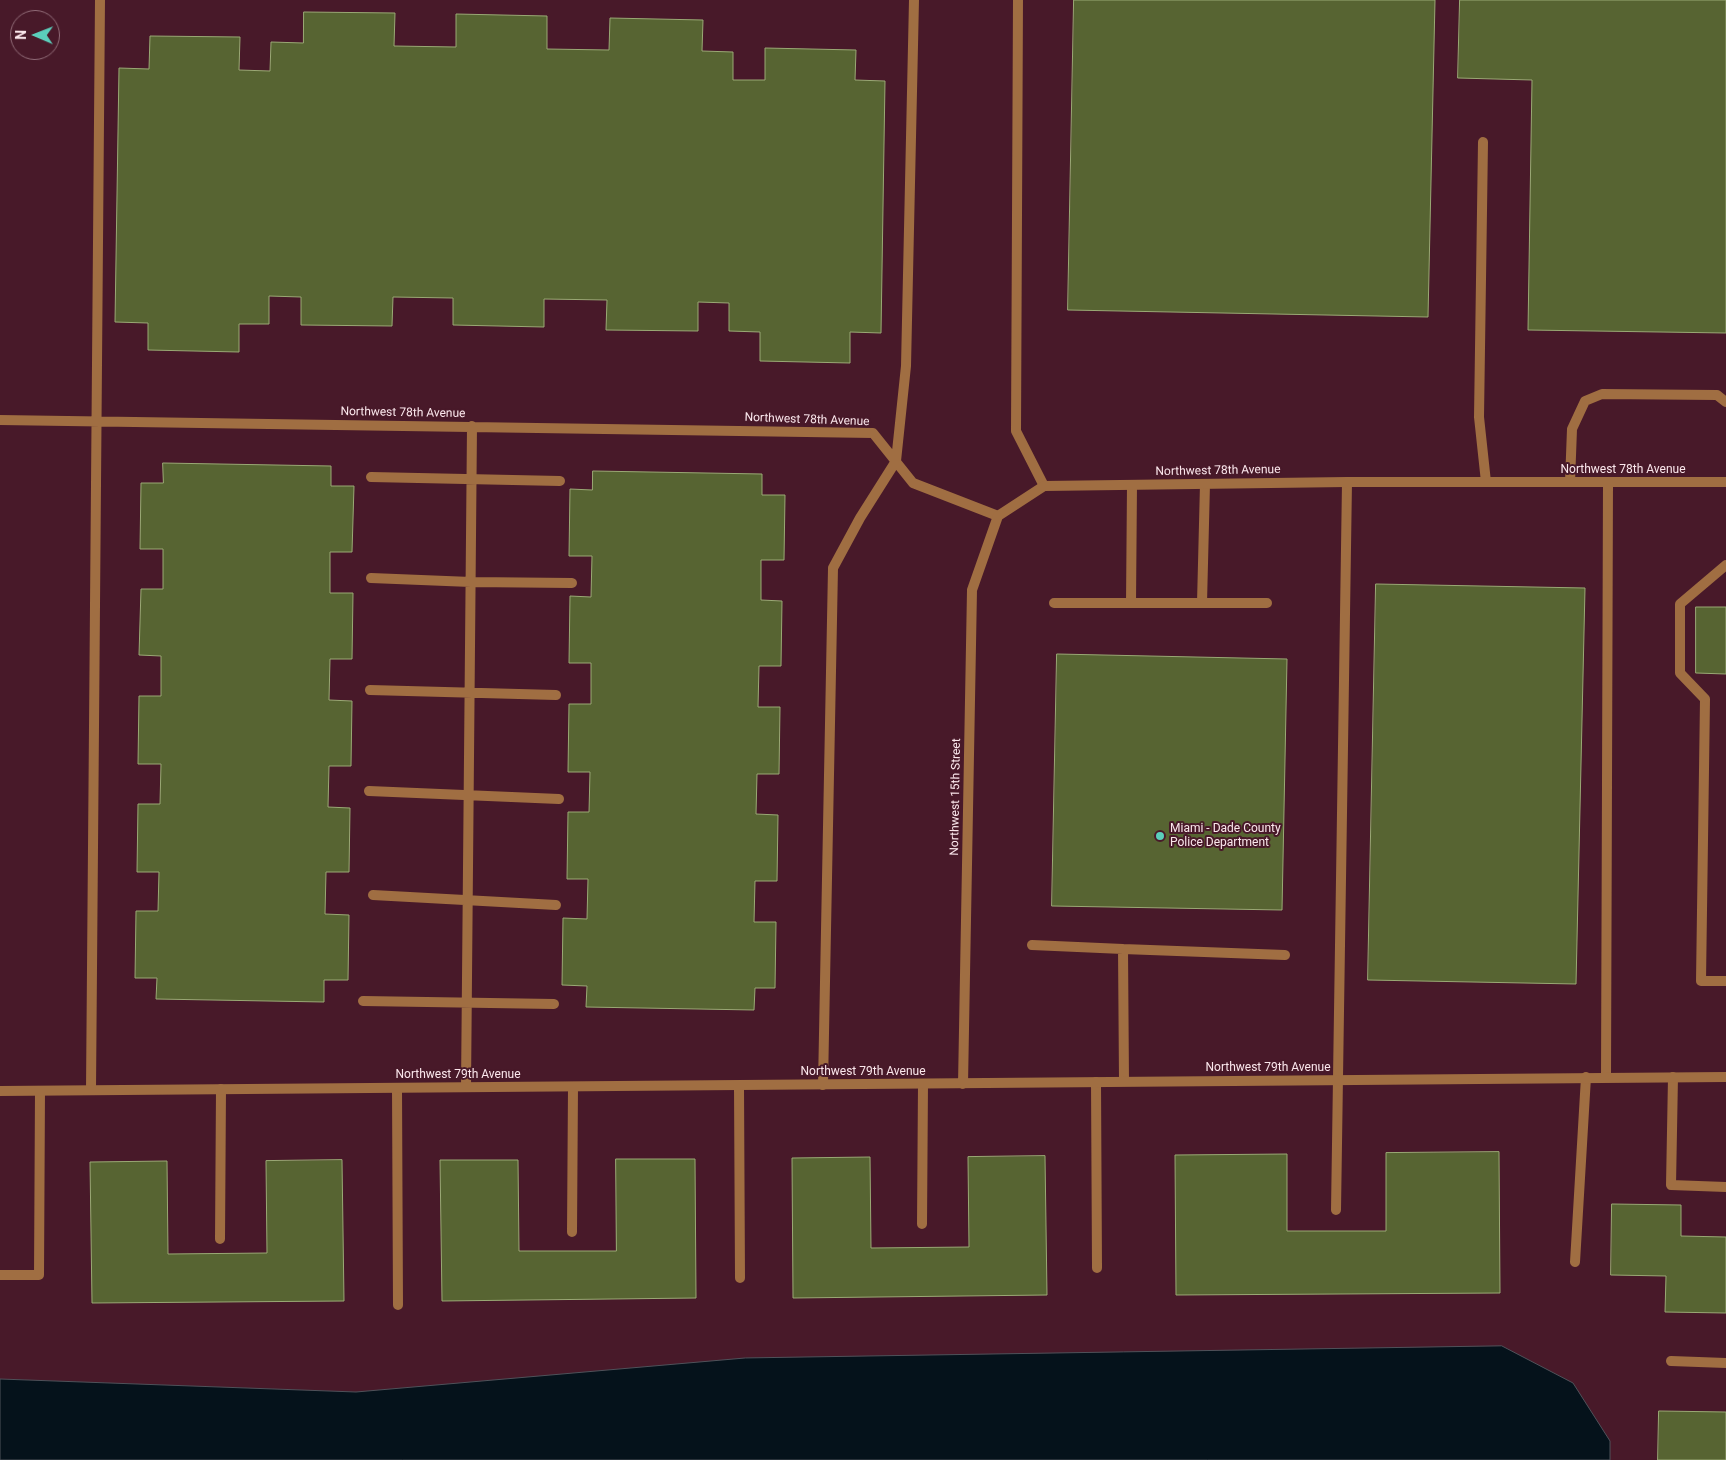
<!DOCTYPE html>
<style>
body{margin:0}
#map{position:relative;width:1726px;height:1460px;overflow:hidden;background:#481929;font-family:Roboto,sans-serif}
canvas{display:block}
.north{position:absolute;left:10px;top:10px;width:50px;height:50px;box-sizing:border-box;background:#481929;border:1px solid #906b77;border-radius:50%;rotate:271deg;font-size:14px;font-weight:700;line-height:20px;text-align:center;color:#fbe7ec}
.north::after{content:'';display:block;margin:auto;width:18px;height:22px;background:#5bcebb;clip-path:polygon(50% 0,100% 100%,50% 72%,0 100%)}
</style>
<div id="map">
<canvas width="1726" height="1460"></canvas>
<div class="north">N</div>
</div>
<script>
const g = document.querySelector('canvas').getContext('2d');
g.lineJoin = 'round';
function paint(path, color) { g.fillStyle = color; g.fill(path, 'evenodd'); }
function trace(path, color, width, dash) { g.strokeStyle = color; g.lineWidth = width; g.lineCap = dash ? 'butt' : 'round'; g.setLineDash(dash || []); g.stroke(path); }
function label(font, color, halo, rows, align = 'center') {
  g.font = font + ' Roboto,sans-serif'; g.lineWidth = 4; g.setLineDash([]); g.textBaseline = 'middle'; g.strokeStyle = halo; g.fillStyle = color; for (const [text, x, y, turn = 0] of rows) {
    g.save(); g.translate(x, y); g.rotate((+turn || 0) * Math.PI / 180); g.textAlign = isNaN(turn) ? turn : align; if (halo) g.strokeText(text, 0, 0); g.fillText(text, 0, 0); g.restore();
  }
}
const water = new Path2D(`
 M1502 1346 1573 1383 1610 1441V1460H0V1379L356 1392 745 1358Z`);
paint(water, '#05121b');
trace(water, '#4f525a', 1);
const building = new Path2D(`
 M1074 0H1435L1428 317 1068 310Z
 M1460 0H1726V333L1528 330 1532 80 1458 78Z
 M304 12 395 13 394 46 456 47V14L547 16V49L609 50 610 18 703 20 702 51 733 52V80H765V48L856 50 855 80 885 81 881 333 850 332V363L760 361V332L729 331V303L698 302V331L606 330 607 300 544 299V327L453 325V298L393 297 392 326 301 325V297L269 296V324H239V352L148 350V323L115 322 119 68 149 69 150 36 240 37 239 70 270 71 271 42 303 43Z
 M163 463 331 466V486H354L352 552H330V593H353L352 659H330L329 700 352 701 351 766H329L328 807 350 808 349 872H326L325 914 349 915 348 980H324V1002L156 999 157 978H135L136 911H158L159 872H137L138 804H160L161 764H138L139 696H161V656L139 655 141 589H163V549H140L141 483H163Z
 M593 471 762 474V495H785L784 560H761V600L782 601 781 666H759L758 707H780L779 774H757L756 814 778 815 777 881H755L754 922H776L775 988H755L754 1010 586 1007 587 986 562 985 563 918 587 919 588 879H567L568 812H589L590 772H568L569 704H591V663H569L570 596 591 597 592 556H569L570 489 592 490Z
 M1376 584 1585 588 1576 984 1368 980Z
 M1696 607H1726V674L1696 673Z
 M1057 654 1287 659 1282 910 1052 906Z
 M1499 1152 1500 1293 1176 1295 1175 1155 1287 1154V1231H1386V1153Z
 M1045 1156 1047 1295 793 1298 792 1158 870 1157 871 1248 969 1247 968 1157Z
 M616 1159H695L696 1298 442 1301 440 1160H518L519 1251H616Z
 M342 1160 344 1301 92 1303 90 1162 167 1161 168 1254 267 1253 266 1161Z
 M1612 1204 1681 1205V1236L1726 1237V1313L1665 1312 1666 1276 1611 1275Z
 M1659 1411 1726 1412V1460H1658Z`);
paint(building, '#576432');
trace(building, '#9aa975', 1);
trace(new Path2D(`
 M1018 0 1016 431 1044 486
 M1483 142 1479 417 1486 482
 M0 420 873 433 913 483 998 516
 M371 477 560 481
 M1570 482 1572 429 1585 401 1602 394 1717 395 1726 402
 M1726 565 1680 604V673L1705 699 1701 981H1726
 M371 578 471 582 572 583
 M1054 603H1202L1205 484
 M1131 603 1132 485
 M1202 603H1267
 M370 690 556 695
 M369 791 559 799
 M373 895 556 905
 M1032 945 1123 949 1124 1081
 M1123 949 1285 955
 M363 1001 554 1004
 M1606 1077 1608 482
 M1673 1077 1671 1185 1726 1187
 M1096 1082 1097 1268
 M823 1085 833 568 860 518 896 461 906 366 914 0
 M739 1086 740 1278
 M466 1087 472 426
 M397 1088 398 1305
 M91 1090 100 0
 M1336 1210 1347 482
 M922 1224 923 1084
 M572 1232 573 1087
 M220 1239 221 1089
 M1575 1262 1586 1077
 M0 1275H39L40 1091
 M1671 1361 1726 1363`), '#a06e42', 10);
trace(new Path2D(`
 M963 1084 972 590 998 516 1044 486 1347 482H1726
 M0 1091 1726 1077`), '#a06e42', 10);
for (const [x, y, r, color] of [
 [1160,836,5,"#5bcebb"]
]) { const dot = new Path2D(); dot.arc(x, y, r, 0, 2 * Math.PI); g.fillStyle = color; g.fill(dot); trace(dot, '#481929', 2); }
label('12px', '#fbe7ec', '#481929', [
 ["Northwest 78th Avenue",403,413,1],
 ["Northwest 78th Avenue",807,420,2],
 ["Northwest 78th Avenue",1623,470],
 ["Northwest 78th Avenue",1218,471,-1],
 ["Northwest 15th Street",956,797,-89],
 ["Northwest 79th Avenue",1268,1068],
 ["Northwest 79th Avenue",863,1072],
 ["Northwest 79th Avenue",458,1075]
]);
label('12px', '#fbe7ec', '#481929', [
 ["Miami - Dade County",1170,829],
 ["Police Department",1170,843]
], 'left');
</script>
